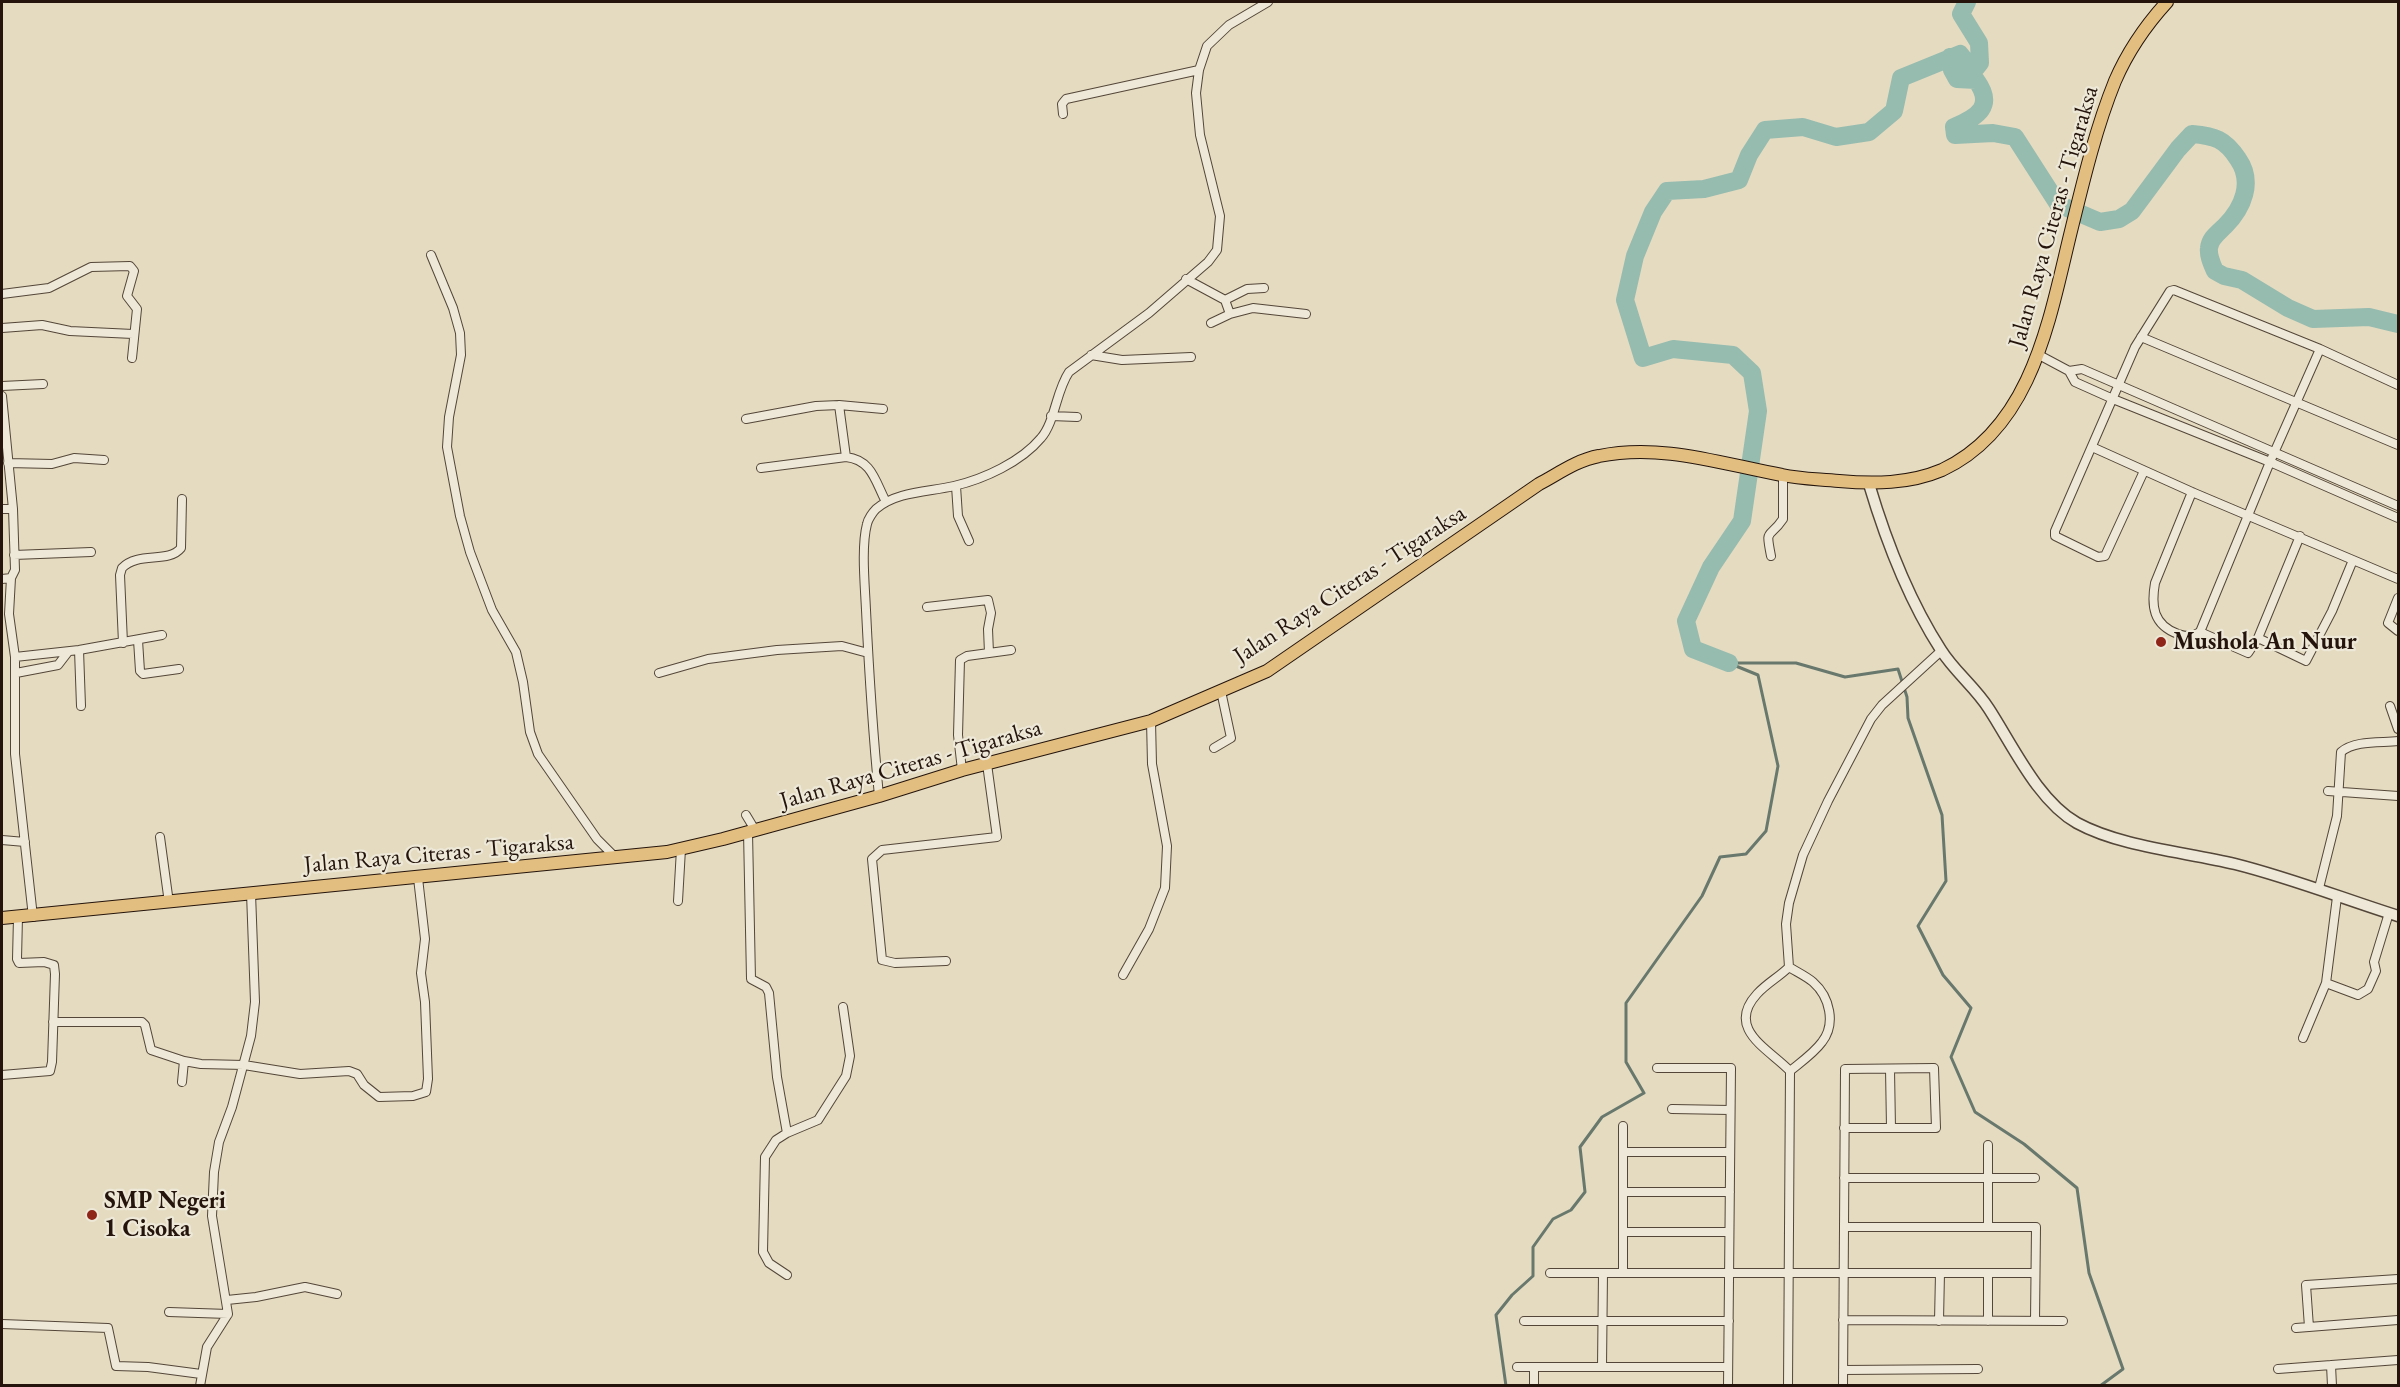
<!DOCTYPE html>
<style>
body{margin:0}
#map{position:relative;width:2400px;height:1387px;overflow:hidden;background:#e4dbc1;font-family:"EB Garamond",serif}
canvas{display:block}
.frame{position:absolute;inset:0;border:3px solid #24140b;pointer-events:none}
</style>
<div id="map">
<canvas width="2400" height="1387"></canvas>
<div class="frame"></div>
</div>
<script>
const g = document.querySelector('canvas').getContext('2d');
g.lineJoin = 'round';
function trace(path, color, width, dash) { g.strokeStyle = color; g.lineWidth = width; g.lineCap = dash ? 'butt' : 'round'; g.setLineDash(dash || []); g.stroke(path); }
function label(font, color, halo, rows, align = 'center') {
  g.font = font + ' "EB Garamond",serif'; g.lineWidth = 4.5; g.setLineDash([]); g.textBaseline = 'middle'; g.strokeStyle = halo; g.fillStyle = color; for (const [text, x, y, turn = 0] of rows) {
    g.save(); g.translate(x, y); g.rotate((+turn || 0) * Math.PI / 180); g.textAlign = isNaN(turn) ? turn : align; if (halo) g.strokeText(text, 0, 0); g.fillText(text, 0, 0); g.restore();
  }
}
trace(new Path2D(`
 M1729 663H1796L1845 677 1898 669 1907 697 1908 718 1942 815 1946 881 1918 926 1943 975 1971 1008 1951 1057 1975 1112 2024 1144 2077 1188 2089 1273 2123 1369 2100 1386
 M1506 1386 1496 1315 1512 1295 1533 1276V1247L1553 1219 1571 1210 1585 1192 1580 1147 1602 1117 1644 1093 1626 1062V1003L1702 896 1720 857 1746 854 1766 831 1778 766 1758 675 1731 664`), '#68786d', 3);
trace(new Path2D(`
 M1950 57 1952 70 1957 79 1976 80C1995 106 1978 117 1954 127L1955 135 1993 133 2015 137 2058 204 2100 222 2119 219 2132 211 2178 149 2192 134C2215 136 2225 139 2238 159 2254 182 2243 208 2225 226 2218 233 2210 238 2209 248 2208 256 2212 264 2215 271L2224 276 2242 280 2288 308 2313 319 2369 317 2398 324
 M1729 663 1693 649 1686 621 1711 567 1742 521 1758 411 1752 373 1733 355 1673 349 1643 358 1625 300 1635 256 1653 212 1667 191 1704 189 1739 180 1749 155 1765 130 1803 127 1836 137 1869 132 1894 111 1901 78 1960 54 1968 64 1976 68 1980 63 1979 43 1961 14 1967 2`), '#96bbaf', 18);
const minor = new Path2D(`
 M1063 114 1062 104 1066 99 1199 70
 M431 255 453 308 460 333 461 355 449 417 447 447 460 516 470 552 492 610 516 652 523 682 530 732 538 754 597 839 616 858
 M1186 279 1225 300 1247 289 1264 288
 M2 294 49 288 91 267 130 266 134 271 127 296 137 309 132 358
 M1225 300 1230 314 1253 308 1306 314
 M1211 323 1230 314
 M2 328 42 325 70 331 133 334
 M2141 337 2398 445
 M1091 355 1122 360 1191 357
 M2039 355 2069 371 2082 369 2398 506
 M2069 371 2075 382 2113 399 2270 462 2398 518
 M2 386 43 384
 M2 396 13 509 15 570 11 578 9 614 15 657V754L33 917
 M839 405 883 409
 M1051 416 1077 417
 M746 419 816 406 839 405 846 457
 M2092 447 2192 492 2398 579
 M8 463 52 464 74 458 104 460
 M761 468 846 457C872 460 875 481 886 502
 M2144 471 2105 556 2098 557 2055 536V531L2135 347 2170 291 2174 290 2320 349 2398 385
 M956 486 958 516 969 541
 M2192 492 2155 583C2151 606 2153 625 2178 634 2187 637 2192 637 2200 632L2248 653 2258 638 2306 661 2332 611 2353 560
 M2 509H13
 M14 555 91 552
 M1771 556C1765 526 1769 540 1783 519V475
 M2 579 11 578
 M2398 598 2388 623 2398 631
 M927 607 988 600 991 613 988 629 989 653
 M2200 632 2270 462 2320 349
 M2258 638 2300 536
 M138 640 140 671 143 674 179 669
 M123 643 120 575 122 568C139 551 168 564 181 548L182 499
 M79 650 81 706
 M15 657 79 650 162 635
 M16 673 58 665 68 652
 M659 673 708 659 777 650 842 646 868 653
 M2390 706 2398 729
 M1214 748 1231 738 1221 691
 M962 770 958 735 960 660 967 656 1011 650
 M2328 791 2398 796
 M879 796C873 734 869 672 866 610 865 586 861 547 867 524 868 519 873 512 876 509 897 491 929 492 954 486 984 479 1021 462 1041 438 1055 422 1056 391 1069 372L1149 313 1208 262 1217 250 1220 216 1200 135 1196 93 1199 70 1207 46 1229 25 1268 2
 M746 815 755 830
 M748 832 751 979 766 987 769 993 777 1077 787 1133
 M160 837 169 903
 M2 840 25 842
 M2319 888 2337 816 2341 752C2355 740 2381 743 2398 741
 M678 901 681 849
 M946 961 895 963 882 960 872 859 882 850 997 837 987 764
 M1789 967C1797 972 1806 976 1813 982 1830 997 1836 1024 1822 1042 1814 1053 1801 1062 1790 1071
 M1123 975 1149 929 1165 888 1167 846 1152 764 1151 721
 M2326 983 2358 995 2368 989 2376 971 2374 962 2389 913
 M53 1022H142L145 1025 151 1050 184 1061
 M2303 1038 2326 983 2337 897
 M1657 1068H1731L1728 1386
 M1890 1069 1891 1128
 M2 1075 50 1071 52 1062 55 974 54 965 44 962 19 963 17 959 18 917
 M182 1082 184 1061 201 1064 244 1065 300 1074 349 1071 357 1074 364 1085 379 1097 413 1096 426 1092 428 1079 425 1002 421 973 425 939 418 878
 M1672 1109 1730 1110
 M1988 1145V1227
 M1623 1152H1730
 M1844 1178H2035
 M1623 1192H1730
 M1844 1227H2036L2035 1321
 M1623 1232H1729
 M1550 1273H2035
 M1623 1273V1126
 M1988 1273V1321
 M787 1275 769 1263 763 1252 765 1157 776 1140 787 1133 818 1120 846 1076 850 1056 843 1007
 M227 1300 256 1297 305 1287 337 1294
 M169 1312 228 1314
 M1843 1320 2063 1321
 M1524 1321H1729
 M1939 1321 1940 1273
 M2 1324 108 1328 116 1366 148 1367 201 1374
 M2309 1327 2306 1285 2398 1279
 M2296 1328 2398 1320
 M2331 1365 2332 1386
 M1517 1367H1728
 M1602 1367 1603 1273
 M2278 1369 2398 1360
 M1843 1370 1978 1369
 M200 1386 207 1347 228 1314 212 1216 214 1172 219 1142 232 1107 251 1036 255 1002 251 893
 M1534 1386V1368
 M1788 1386 1790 1071C1769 1049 1725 1029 1757 994 1767 983 1779 977 1789 967L1786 924 1789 903 1803 855 1828 801 1871 719 1882 705 1941 651
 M1843 1386 1845 1069 1934 1068 1936 1128H1844`);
const tertiary = new Path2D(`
 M1869 484C1886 541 1908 599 1941 650 1954 671 1976 688 1989 709 2013 746 2038 801 2077 823 2121 847 2186 852 2235 864 2291 878 2344 899 2398 916`);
const primary = new Path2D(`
 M2 918 667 852 723 839 879 796 962 770 1151 721 1267 671 1539 484C1558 474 1577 460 1599 456 1661 443 1722 464 1782 475 1800 479 1820 479 1839 481 1873 484 1909 484 1942 470 2034 427 2050 315 2072 227 2084 178 2096 128 2115 81 2128 51 2146 25 2167 2`);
trace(minor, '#544638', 10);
trace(tertiary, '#544638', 13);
trace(primary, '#24140b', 14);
trace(minor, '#ede8d7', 8);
trace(tertiary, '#ede8d7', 10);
trace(primary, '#e2be80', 12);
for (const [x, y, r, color] of [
 [2161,642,6,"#8f2418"],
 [92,1215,6,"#8f2418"]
]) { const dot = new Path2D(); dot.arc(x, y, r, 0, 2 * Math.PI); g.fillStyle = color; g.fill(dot); trace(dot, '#ede8d7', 2); }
label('24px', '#24140b', '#ede8d7', [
 ["Jalan Raya Citeras - Tigaraksa",2054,217,-74],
 ["Jalan Raya Citeras - Tigaraksa",1350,585,-33],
 ["Jalan Raya Citeras - Tigaraksa",911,765,-16],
 ["Jalan Raya Citeras - Tigaraksa",439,854,-5]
]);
label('bold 24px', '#24140b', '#ede8d7', [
 ["Mushola An Nuur",2173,642],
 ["SMP Negeri",104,1201],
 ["1 Cisoka",104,1229]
], 'left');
</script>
